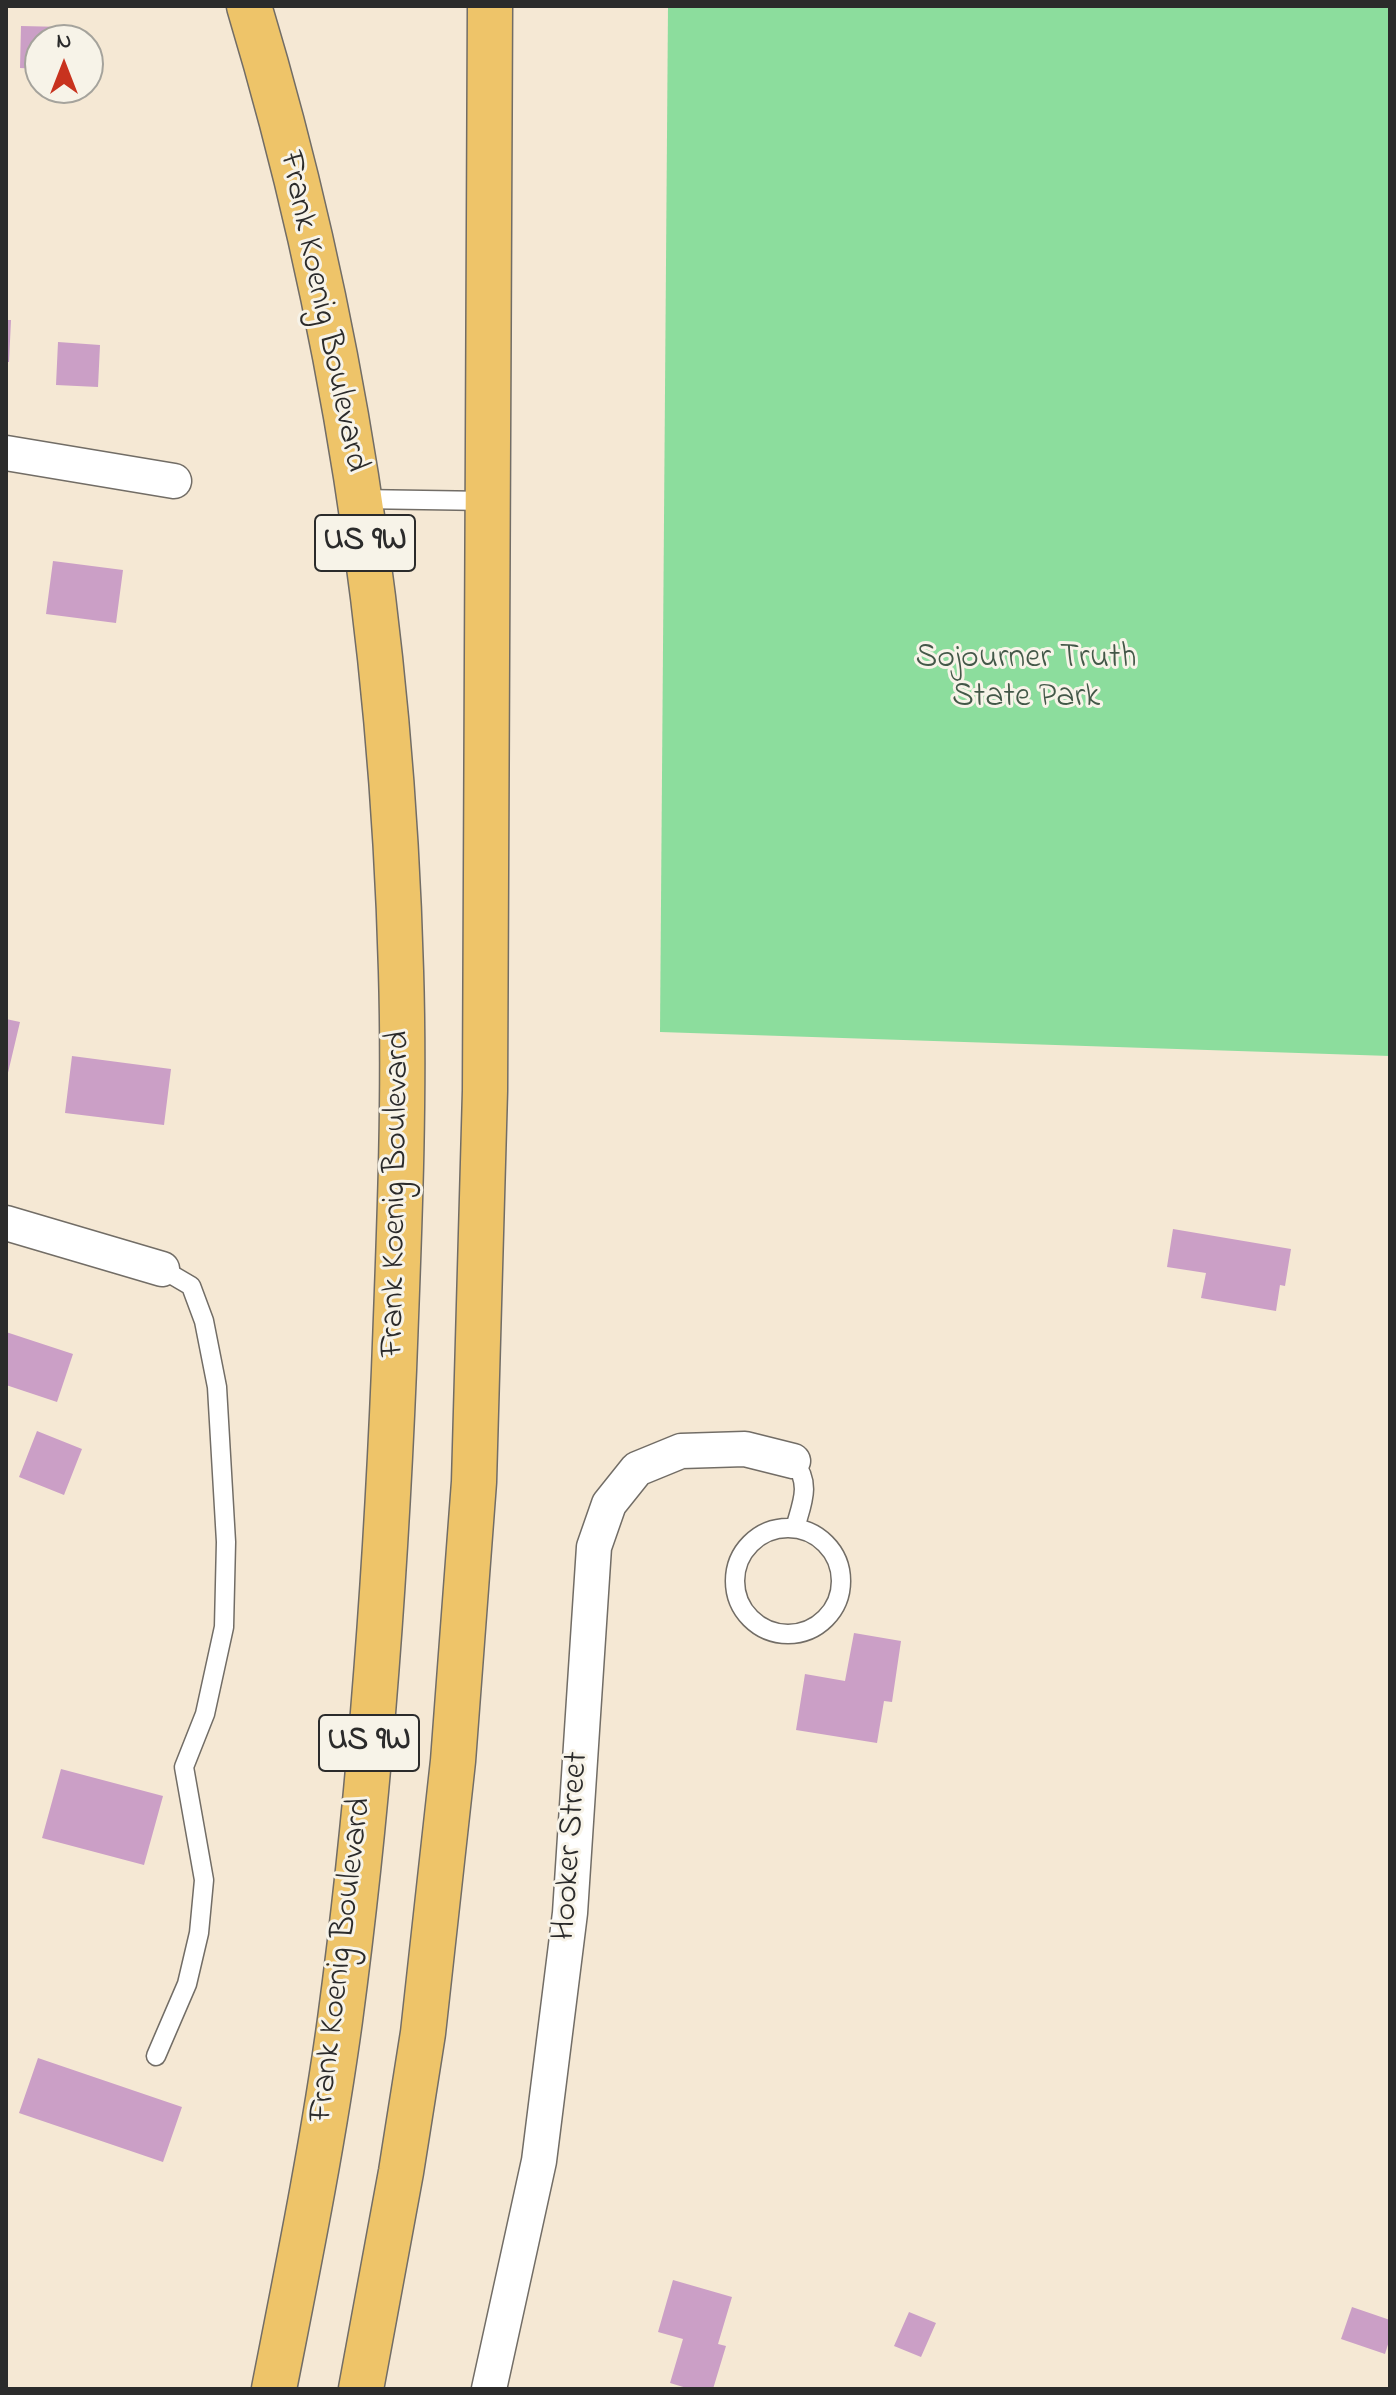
<!DOCTYPE html>
<style>
body{margin:0}
#map{position:relative;width:1396px;height:2395px;overflow:hidden;background:#f5e8d4;font-family:"Indie Flower",sans-serif}
canvas{display:block}
.frame{position:absolute;inset:0;border:8px solid #2b2b2b;pointer-events:none}
.north{position:absolute;left:24px;top:24px;width:80px;height:80px;box-sizing:border-box;background:#f7f3e8;border:2px solid #a5a39c;border-radius:50%;rotate:0deg;font-size:22px;font-weight:700;line-height:32px;text-align:center;color:#2b2b2b}
.north::after{content:'';display:block;margin:auto;width:28px;height:36px;background:#c8321e;clip-path:polygon(50% 0,100% 100%,50% 72%,0 100%)}
</style>
<div id="map">
<canvas width="1396" height="2395"></canvas>
<div class="frame"></div>
<div class="north">N</div>
</div>
<script>
const g = document.querySelector('canvas').getContext('2d');
g.lineJoin = 'round';
function paint(path, color) { g.fillStyle = color; g.fill(path, 'evenodd'); }
function trace(path, color, width, dash) { g.strokeStyle = color; g.lineWidth = width; g.lineCap = dash ? 'butt' : 'round'; g.setLineDash(dash || []); g.stroke(path); }
function label(font, color, halo, rows, align = 'center') {
  g.font = font + ' "Indie Flower",sans-serif'; g.lineWidth = 6; g.setLineDash([]); g.textBaseline = 'middle'; g.strokeStyle = halo; g.fillStyle = color; for (const [text, x, y, turn = 0] of rows) {
    g.save(); g.translate(x, y); g.rotate((+turn || 0) * Math.PI / 180); g.textAlign = isNaN(turn) ? turn : align; if (halo) g.strokeText(text, 0, 0); g.fillText(text, 0, 0); g.restore();
  }
}
paint(new Path2D(`
 M668 6H1390V1056L660 1032Z`), '#8cdd9d');
paint(new Path2D(`
 M21 26 64 27 63 40H40V69L20 68Z
 M6 320H11L9 362H6Z
 M58 342 100 345 98 387 56 385Z
 M53 561 123 570 116 623 46 614Z
 M6 1019 20 1022 7 1077H6Z
 M72 1056 171 1069 164 1125 65 1113Z
 M1173 1229 1291 1249 1285 1286 1280 1285 1276 1311 1201 1298 1206 1273 1167 1267Z
 M6 1332 73 1354 57 1402 6 1385Z
 M37 1431 82 1449 64 1495 19 1477Z
 M854 1633 901 1641 892 1702 884 1701 877 1743 796 1730 805 1674 845 1681Z
 M61 1769 163 1796 144 1865 42 1838Z
 M38 2058 182 2107 163 2162 19 2113Z
 M673 2280 732 2297 718 2344 726 2346 713 2389H690L670 2383 683 2339 658 2332Z
 M1352 2307 1390 2320V2338L1385 2354 1341 2339Z
 M909 2312 936 2323 921 2357 894 2346Z`), '#cb9fc6');
const service = new Path2D(`
 M359 499 488 501
 M793 1461C812 1483 802 1503 795 1528
 M735 1581a53 53 0 1 1 106 0a53 53 0 1 1-106 0Z
 M156 2056 187 1984 199 1933 204 1880 184 1767 205 1714 224 1627 226 1542 217 1387 204 1321 191 1286 162 1269`);
const minor = new Path2D(`
 M6 453 174 481
 M6 1223 162 1269
 M489 2389 539 2161 570 1913 594 1547 609 1504 637 1469 681 1451 745 1449 793 1461`);
const primary = new Path2D(`
 M249 6C343 318 392 645 401 971 405 1104 399 1237 394 1370 385 1587 369 1804 340 2020 323 2144 298 2267 274 2389
 M361 2389 401 2172 423 2033 453 1761 474 1482 485 1091 490 6`);
trace(service, '#726d66', 21);
trace(minor, '#726d66', 37);
trace(primary, '#726d66', 47);
trace(service, '#fff', 18);
trace(minor, '#fff', 34);
trace(primary, '#eec469', 44);
for (const [x, y, w] of [
 [365,543,100],
 [369,1743,100]
]) { const box = new Path2D(); box.roundRect(x - w / 2, y - 28, w, 56, 6); g.fillStyle = '#f7f3e8'; g.fill(box); trace(box, '#2b2b2b', 2); }
label('bold 32px', '#2b2b2b', null, [
 ["US 9W",365,543],
 ["US 9W",369,1743]
]);
label('34px', '#2b2b2b', '#f7f3e8', [
 ["Frank Koenig Boulevard",321,312,78],
 ["Frank Koenig Boulevard",398,1194,-89],
 ["Hooker Street",573,1846,-86],
 ["Frank Koenig Boulevard",343,1960,-83]
]);
label('34px', '#435848', '#f7f3e8', [
 ["Sojourner Truth",1026,660],
 ["State Park",1026,699]
]);
</script>
